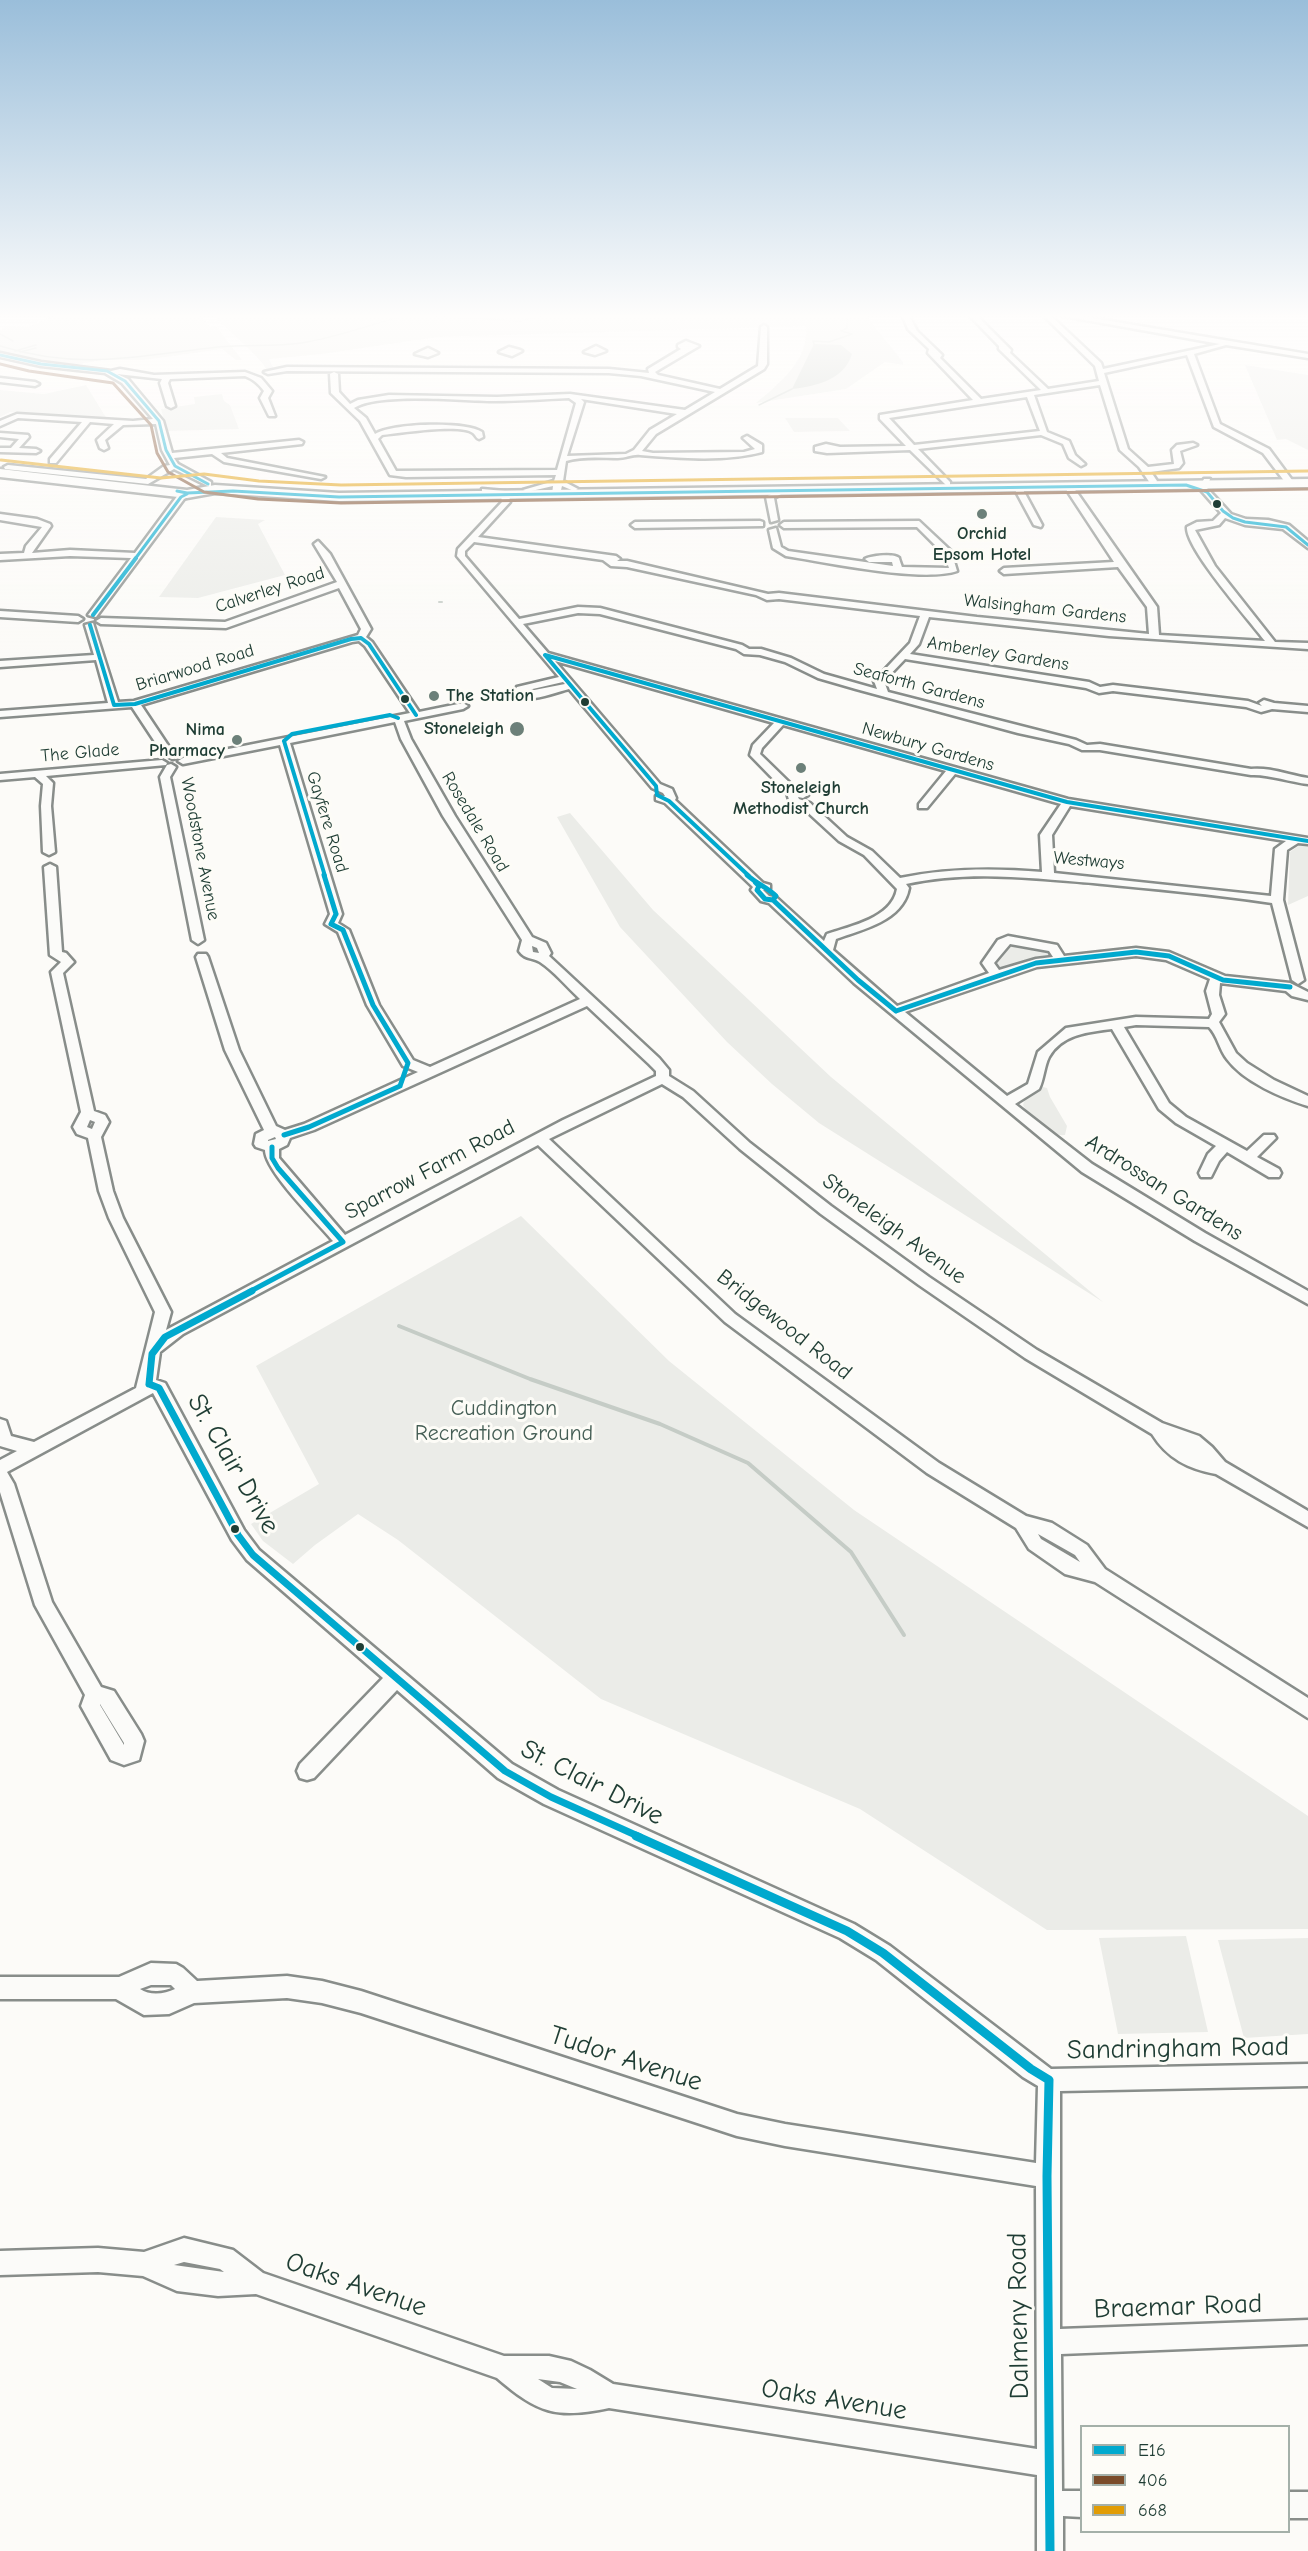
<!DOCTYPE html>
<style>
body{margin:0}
#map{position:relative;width:1308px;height:2551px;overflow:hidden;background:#fcfbf8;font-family:"Comic Neue",sans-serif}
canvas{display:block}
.legend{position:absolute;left:1080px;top:2425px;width:210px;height:108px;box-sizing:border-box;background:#fdfcf7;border:2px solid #a4b0a9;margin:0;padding:8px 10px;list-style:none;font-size:18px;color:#1f3d34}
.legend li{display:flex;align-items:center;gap:12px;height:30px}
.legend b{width:30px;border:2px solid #a4b0a9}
</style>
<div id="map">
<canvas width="1308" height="2551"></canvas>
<ul class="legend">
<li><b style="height:8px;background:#00a9ce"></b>E16</li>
<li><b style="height:8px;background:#7a4b2a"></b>406</li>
<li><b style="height:8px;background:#e19c05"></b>668</li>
</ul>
</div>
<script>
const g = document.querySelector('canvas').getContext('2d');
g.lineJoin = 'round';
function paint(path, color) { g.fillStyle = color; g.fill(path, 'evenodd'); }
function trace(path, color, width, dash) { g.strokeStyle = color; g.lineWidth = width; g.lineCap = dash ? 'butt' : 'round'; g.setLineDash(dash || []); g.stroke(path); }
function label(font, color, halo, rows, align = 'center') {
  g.font = font + ' "Comic Neue",sans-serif'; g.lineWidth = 6; g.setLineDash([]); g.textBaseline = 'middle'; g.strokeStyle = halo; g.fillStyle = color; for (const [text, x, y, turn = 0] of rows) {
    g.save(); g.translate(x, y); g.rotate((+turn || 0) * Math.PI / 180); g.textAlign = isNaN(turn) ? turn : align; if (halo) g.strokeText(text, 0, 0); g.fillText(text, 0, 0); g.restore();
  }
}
paint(new Path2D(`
 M53 316H200L210 327 216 326 242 360H236L222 349 144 360H102L67 366 23 360 0 351V330L10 326 28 327Z
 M214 316H866L903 362V365L885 362 846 389 756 403C779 384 810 359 806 326L437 337 322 354 269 359 274 369 267 370C257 353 229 332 214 316Z
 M1245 365 1308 375V450L1286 439 1277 440Z
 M86 385 107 419 10 412 0 417V390L44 394Z
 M222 394 224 401 230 405 239 429 167 431 161 409 195 404 194 397Z
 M785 418H838L850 431 794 432Z
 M216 517 265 520 258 524 285 575 198 598 159 597Z
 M570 813 653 910 831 1077 1103 1302 819 1123 772 1084 727 1042 620 927 557 817Z
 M1301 844H1308V896L1288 905 1290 852Z
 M1012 943 1049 950 1053 956 1001 970 992 966 1003 946Z
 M1043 1087 1047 1088 1050 1097 1067 1126 1065 1135C1051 1137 1029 1117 1023 1105L1026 1096Z
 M521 1216 669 1361 854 1510 1308 1816V1929L1047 1930 860 1809 601 1699 398 1540 358 1514 315 1545 293 1564 263 1541 251 1524 319 1484 256 1366Z
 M1186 1936 1208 2032 1118 2034 1099 1938Z
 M1308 1938V2034L1244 2038 1218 1940Z`), '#ebece8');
paint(new Path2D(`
 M814 344 841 345 852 354C844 380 816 386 792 389Z`), '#c5ccc6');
trace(new Path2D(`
 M432 316 520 321 543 316
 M0 334 13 341
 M814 344 813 341 829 342 852 334 841 331 847 328V316
 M0 346C81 371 137 356 218 347 246 344 274 347 301 343 335 338 369 325 403 316
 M15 351 36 345
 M20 352 36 348
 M759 405 792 389`), '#c5ccc6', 1.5);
trace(new Path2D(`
 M439 602H442`), '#c5ccc6', 2);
trace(new Path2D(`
 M399 1326 530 1379 660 1424 748 1463 851 1552 904 1635`), '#c5ccc6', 4);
const minor = new Path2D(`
 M903 316H909L917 331 942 355 940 358 981 399 1041 390 999 349V346L970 316H977L1011 350 1010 353 1048 389 1099 381 1095 366 1044 316H1051L1101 363 1103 369 1220 344 1063 316H1080L1308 354V358L1226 345 1194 354 1220 424 1269 449 1292 480 1285 482 1263 453 1214 427 1187 355 1104 373 1128 449 1148 467 1174 464 1172 450 1177 445 1193 443 1197 445 1180 451 1183 463 1179 468 1151 472 1157 481 1156 483H1150L1139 467 1120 450 1100 385 1034 395 1047 432 1069 441 1075 455 1085 464 1081 466 1069 458 1063 444 1041 435 918 449 950 482V486H947L910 450 827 453 815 451V447L826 444 840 447 906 446 880 419V415L973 400 928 353 929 349 908 329ZM1027 397 1040 431 914 445 889 418Z
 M764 325 767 327V364L764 369 656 434 642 451 653 453 744 452 755 449 743 438 747 436 762 445V452C724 462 680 458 640 455 633 454 626 458 618 458 601 458 583 456 566 461L563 481 578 489 574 491 562 486 560 494 556 496 552 494 553 486 527 492 523 490 554 481 556 475 406 477 390 475 360 421 331 393 330 374 334 372 338 374 339 392 350 404 358 400 389 395 497 397 570 394 685 410 715 392 641 376 609 373 287 371 268 374 264 372 287 367 609 369 649 373 648 369 681 349 678 347V345L686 341 699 346C685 354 670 363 655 372L658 375 720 389 758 366 761 327ZM569 398 576 403 557 470 396 471 378 439 382 435C398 433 462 423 473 433 476 435 476 438 479 439L483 437 482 432C465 421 392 423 375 434L366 418 354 408C379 392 462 401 494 401 519 401 544 399 569 398ZM581 399 677 414 650 430 634 450 626 454 567 456 584 402Z
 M596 346 606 351 595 355 584 352Z
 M509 347 520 350 522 351 512 356 499 352Z
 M428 348 438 353 428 357 415 354Z
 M0 353 41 362 111 371 120 369 154 375 245 372 261 378 272 391 268 398 275 416H269L260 398 264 391C259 384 253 379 245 376L170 379 168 383 175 406 171 408 167 406 160 383 162 379 117 374 128 379 163 421 172 453 299 440 303 442 302 444 221 453 227 458 325 477 321 479 224 462 212 454 174 458 178 464 211 482V486H208L174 469 148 484 5 469 4 467 8 465 146 479 164 466 170 465 162 450 156 424 123 425 105 440 108 448 104 450 100 448 97 440 114 424 90 422 56 463H50V459L82 422 18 418 0 426V421L17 414 133 421 153 419 122 383 105 373 41 366 0 357Z
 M0 378 35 382 39 384 35 386 0 382Z
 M0 433 28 435 29 437 19 448 36 449 40 451 36 453 0 452V448H11L19 439 0 437Z
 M1204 479H1210L1207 488 1231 514 1246 519 1268 520 1289 525 1308 541V548L1283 529 1245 525 1225 518 1219 525 1195 530 1215 566 1275 642 1308 643V649L1109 636 929 617 919 644 910 654 1089 682 1100 687 1113 685 1248 701 1262 706 1259 703 1264 700 1274 703 1308 706V712L1272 709 1261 712 1246 707 1113 691 1099 693 1086 688 905 659 884 681 888 692 1076 740 1087 745 1100 744 1251 769C1270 767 1289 775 1308 778V784C1290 782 1268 774 1251 775L1100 750H1082L1069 744 1018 733 856 689 818 678 785 662 760 655 744 654 736 649 600 614 578 613 523 624 548 653 1068 799 1308 838V844L1298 843 1287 850 1283 900 1304 980 1298 984 1292 980 1272 903C1213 894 1153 889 1093 883 1030 878 968 870 906 884L909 888C903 921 863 929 836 939L833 950 897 1006 989 973 982 963 998 940 1008 936 1057 945 1064 956 1136 948 1169 952 1225 976 1290 983 1308 992V1000L1292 996 1286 991 1220 983 1219 995 1225 1014 1219 1022 1236 1053 1247 1063 1274 1080 1308 1096V1106C1282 1098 1244 1082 1227 1059 1219 1049 1218 1036 1209 1027L1136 1025 1124 1027 1169 1103 1186 1117 1247 1151 1264 1135H1274L1276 1138 1257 1157 1279 1169 1281 1173 1279 1177H1269L1227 1152 1219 1161 1211 1177H1201L1199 1173 1208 1154 1216 1146 1176 1123 1159 1109 1112 1029C1089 1032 1062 1034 1049 1057 1044 1067 1044 1079 1039 1089L1015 1104 1092 1164 1205 1233 1308 1291V1304L1195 1241 1082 1172 854 983 769 903 761 901 751 890 753 887 665 803 656 800V796H665L663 793 652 788 569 689C553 693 527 705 513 693L517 687 559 677 457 556 458 549 502 502 501 495 482 493V489L505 491 509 493 510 502 478 537 616 556 620 559 617 561H627L768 594 779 593 977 617 1149 634 1147 607 1118 567 1004 574 1000 571 1004 568 1114 562 1064 486 1068 484H1071L1157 607 1159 635 1265 641C1250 621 1185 548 1187 527L1197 522 1213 521 1221 513 1199 488ZM474 542 603 560 611 566 627 567 756 595 767 600 779 599 920 616 910 643 874 681 877 689 824 674 791 658 761 649H749L742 645 600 608 578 607 519 619 465 556V551ZM555 661 774 723 753 745 750 755 787 793 790 803 802 807 839 841 864 855 897 889C892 918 851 926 827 934L824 941 777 898 769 896 763 890 770 889V885L763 883 675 800 676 798 672 789 660 784ZM563 682 565 684 524 692V691ZM783 725 946 771 919 804V808H927L955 774 1061 804 1040 835 1042 872C994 868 948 868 900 878L872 851 847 837 810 803 799 799 798 797 803 798 808 795 797 790 760 754 762 748ZM1070 806 1286 841 1275 849 1271 896 1054 873 1052 835ZM1010 944 1049 951 1053 957 1036 959 999 970 994 963ZM1136 956 1166 960 1210 979 1206 991 1212 1014 1209 1019 1136 1017 1066 1028 1038 1052 1028 1084 1007 1096 905 1012 1037 967Z
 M1017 484 1021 486 1042 525 1041 527 1034 525 1013 486Z
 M781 488 788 490 774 498 778 520 771 522 766 497Z
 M187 492H190V496L184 499 96 617 88 615 131 558 70 556 0 560V554L24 553 26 546 42 527 0 520V514L37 519 50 524 51 526 32 553 70 550 135 553 178 495Z
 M760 521 763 522V526L635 528 631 525 635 522Z
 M919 521 951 551 957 571C921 583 826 562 786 556L773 548 769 530 776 528 781 547 788 551 893 566 892 562H869L865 559C870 556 893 553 899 558 899 559 902 567 902 567L949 568 944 554 917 527 784 528 780 525 784 522Z
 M318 541 330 554 371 629 366 637 372 642 419 712 463 703 468 706 463 709 404 721 411 739 455 816 532 937 546 943 551 953 549 956 659 1058 669 1070V1076L693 1091 750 1143 831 1206 929 1277 1037 1350 1162 1423 1199 1436 1212 1447 1225 1462 1308 1511V1527L1216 1474C1188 1469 1167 1458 1152 1434L1025 1358 919 1285 821 1214 740 1149 683 1097 662 1084 549 1139 735 1314 939 1463 1026 1516 1052 1523 1087 1545 1105 1569 1308 1698V1718L1095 1582 1065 1574 1029 1549 1016 1528 927 1473 725 1322 538 1145 183 1334 160 1352 156 1380 165 1383 244 1530 259 1550 512 1764 558 1790 854 1924 890 1946 1051 2069 1308 2064V2086L1060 2091V2329L1308 2320V2344L1061 2354 1062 2491H1082V2517L1063 2516V2551H1037V2475L609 2408C555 2419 538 2413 497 2378L256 2294 218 2296 177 2291 143 2276 98 2272 0 2275V2251L98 2248 144 2252 184 2238 233 2250 263 2273 504 2356H549L571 2361 590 2370 613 2384 1037 2449 1036 2186 785 2146 737 2136 361 2013 322 2003 287 1998 194 2003 169 2014 144 2015 116 1999H0V1977H119L151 1963 176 1964 183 1968 197 1981 287 1976 322 1981 361 1991 737 2114 785 2124 1036 2163 1038 2086 1023 2077 876 1960 840 1938 544 1804 498 1778 397 1690 314 1778 307 1780 300 1778 297 1771 300 1764 383 1678 247 1560 232 1540 153 1393 7 1472 14 1484 52 1602 101 1687 114 1691 141 1734 144 1741 139 1760 124 1765 111 1760 81 1706 85 1695 35 1605 0 1492V1460L17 1451 0 1446V1419L6 1421 11 1436 34 1442 136 1388 155 1312 109 1218 99 1191 88 1138 77 1134 73 1127 81 1112 51 972 61 962 50 955 44 867 50 864 56 867 62 952 66 953 74 962 63 973 94 1111 105 1115 109 1122 101 1137 113 1191 123 1218 171 1312 166 1330 333 1241C318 1223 265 1171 265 1150L256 1147 254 1144 256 1134 264 1130 225 1050 196 957 198 954H206L208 957 239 1050 276 1126 285 1130 304 1124 418 1072 403 1066 367 1005 338 932 325 924 330 914 280 745 183 764 178 761 183 758 410 713 365 646 359 641 352 642 141 705 171 750 178 756 173 759 163 754 132 707 0 717V711L108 703 96 660 0 667V661L94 655 85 625 93 623 118 702 134 701 358 635 361 629 339 588 226 628 101 624 96 621 101 618 225 622 337 582 314 544ZM395 722 401 739 443 816 522 940 519 951C525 960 532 957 540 962 554 971 567 987 580 999L430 1067 413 1060 379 1005 349 930 338 923 342 914 290 743ZM532 946 537 948 539 953 533 952ZM587 1006 649 1064 656 1071V1076L563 1120 345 1235 279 1158V1149L287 1145 290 1138 314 1130ZM90 1120 95 1122 92 1129 87 1127ZM275 1137 276 1139 268 1141V1140ZM1038 1534 1075 1555 1080 1562 1041 1539ZM100 1704 124 1743V1745L100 1705ZM151 1985H171L175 1989C165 1994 150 1996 140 1989ZM184 2262 220 2269 224 2272 174 2265ZM538 2379 560 2382 577 2389 552 2388Z
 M0 611 78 616 83 619 78 622 0 617Z
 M162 760 167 763 166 765 46 776 53 783 51 806 55 852 49 855 43 852 41 806 43 784 35 777 0 780V774Z
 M171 764 176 767 170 777 204 940 198 944 192 940 160 777 167 765Z
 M1288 2492H1308V2518H1288Z`);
const highway = new Path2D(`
 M0 469 187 490 215 485 339 493 1308 479V487L339 501 215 493 187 498 0 477Z`);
trace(minor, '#888d8a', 5);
trace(highway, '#888d8a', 5);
paint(minor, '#fbfbf9');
paint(highway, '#fbfbf9');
trace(new Path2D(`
 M0 355 41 364 107 371 125 381 159 421 166 450 175 466 208 484
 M177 491 187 493 233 491 339 497 1186 485 1207 492 1223 511 1233 518 1245 522 1286 527 1308 545
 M135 559 181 497 187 494`), '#00a9ce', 3);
trace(new Path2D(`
 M93 615 136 558
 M90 625 114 705
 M361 638 369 644 416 715
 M545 655 1067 802 1308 841
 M545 655 656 786 657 795 669 801 749 876
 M114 705 135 704 351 639 361 638
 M284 741 325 876
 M284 741 292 734 390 715 398 718`), '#00a9ce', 4);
trace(new Path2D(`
 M324 875 336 914
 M747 875C757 884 767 887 776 896L773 900
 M755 882 759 886 757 890 765 899 773 900 858 980 896 1011
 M336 914 331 924 343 930 373 1005 408 1063 400 1086
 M896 1011 1036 963 1136 952 1169 956 1223 980 1290 987
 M284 1135 309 1127 400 1086
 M272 1147V1158L278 1168 343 1242
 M249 1292 343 1242`), '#00a9ce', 5);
trace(new Path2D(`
 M149 1384 159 1388 238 1535 253 1555 505 1771 551 1797 640 1837
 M149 1384 152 1354 165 1337 252 1291`), '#00a9ce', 7);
trace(new Path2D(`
 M636 1836 847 1931 883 1953 1031 2069 1049 2080
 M1049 2080 1047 2176 1050 2551`), '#00a9ce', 9);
trace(new Path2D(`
 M0 364 29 371 113 383 151 425 157 453 168 472 204 492 258 499 341 503 1308 489`), '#7a4b2a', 3);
trace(new Path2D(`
 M1 460 161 478 204 474 259 481 341 485 1308 471`), '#e19c05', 3);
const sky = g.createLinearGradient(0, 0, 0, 673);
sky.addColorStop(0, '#9abeda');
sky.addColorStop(0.47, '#fefdfc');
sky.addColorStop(1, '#fefdfc00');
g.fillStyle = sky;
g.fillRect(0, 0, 1308, 673);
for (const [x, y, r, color] of [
 [1217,504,5,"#1f3d34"],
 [982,514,6,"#6c8079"],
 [434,696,6,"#6c8079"],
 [405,699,5,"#1f3d34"],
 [585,702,5,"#1f3d34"],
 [517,729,8,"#6c8079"],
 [237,740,6,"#6c8079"],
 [801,768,6,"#6c8079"],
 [235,1529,5,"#1f3d34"],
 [360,1647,5,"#1f3d34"]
]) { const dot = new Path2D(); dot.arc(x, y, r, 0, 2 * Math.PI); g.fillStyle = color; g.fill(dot); trace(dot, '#fdfcf7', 2); }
label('bold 18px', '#1f3d34', '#fdfcf7', [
 ["Orchid",982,534],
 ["Epsom Hotel",982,555],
 ["The Station",446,696,"left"],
 ["Stoneleigh",504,729,"right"],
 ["Nima",225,730,"right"],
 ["Pharmacy",225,751,"right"],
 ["Stoneleigh",801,788],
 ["Methodist Church",801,809]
]);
label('18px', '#1f3d34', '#fdfcf7', [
 ["Calverley Road",270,590,-18],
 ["Walsingham Gardens",1045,609,6],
 ["Amberley Gardens",998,654,9],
 ["Briarwood Road",195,668,-17],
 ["Seaforth Gardens",919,686,15],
 ["Newbury Gardens",928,747,16],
 ["The Glade",80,753,-5],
 ["Gayfere Road",327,822,73],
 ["Rosedale Road",475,822,59],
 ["Woodstone Avenue",200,849,79],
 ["Westways",1089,861,5]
]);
label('22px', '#1f3d34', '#fdfcf7', [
 ["Sparrow Farm Road",430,1170,-28],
 ["Ardrossan Gardens",1164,1188,32],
 ["Stoneleigh Avenue",894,1229,36],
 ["Bridgewood Road",784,1325,38]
]);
label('22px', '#455e55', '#fdfcf7', [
 ["Cuddington",504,1409],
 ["Recreation Ground",504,1434]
]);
label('27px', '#1f3d34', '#fdfcf7', [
 ["St. Clair Drive",233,1464,60],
 ["St. Clair Drive",592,1783,27],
 ["Sandringham Road",1178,2049,-1],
 ["Tudor Avenue",626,2059,18],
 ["Oaks Avenue",356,2285,19],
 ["Braemar Road",1178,2307,-2],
 ["Dalmeny Road",1019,2316,-91],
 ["Oaks Avenue",834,2400,9]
]);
</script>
